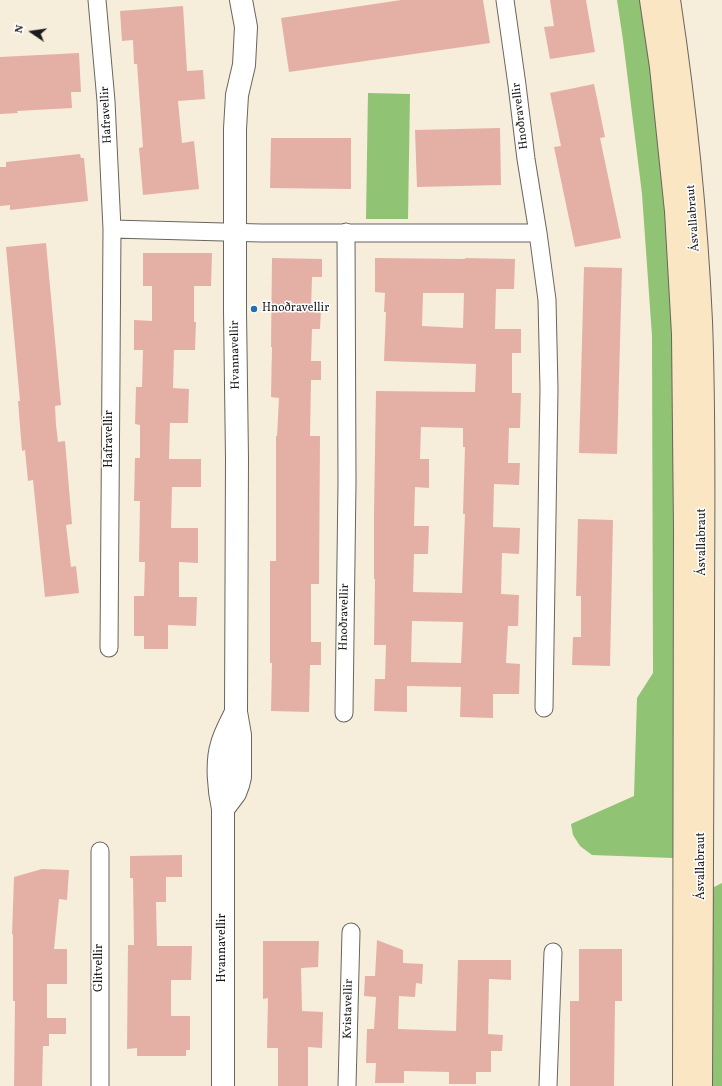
<!DOCTYPE html>
<meta charset="utf-8">
<style>
body{margin:0}
#map{position:relative;width:722px;height:1086px;overflow:hidden;background:#f7eddb;font-family:Vollkorn,serif}
canvas{display:block}
.north{position:absolute;left:12px;top:12px;width:40px;height:40px;-webkit-text-stroke:3px #fff;paint-order:stroke;rotate:283deg;font-size:11px;font-weight:700;line-height:16px;text-align:center;color:#1c1c1c}
.north::after{content:'';display:block;margin:auto;width:14px;height:18px;background:#1c1c1c;clip-path:polygon(50% 0,100% 100%,50% 72%,0 100%)}
</style>
<div id="map">
<canvas width="722" height="1086"></canvas>
<div class="north">N</div>
</div>
<script>
const g = document.querySelector('canvas').getContext('2d');
g.lineJoin = 'round';
function paint(path, color) { g.fillStyle = color; g.fill(path, 'evenodd'); }
function trace(path, color, width, dash) { g.strokeStyle = color; g.lineWidth = width; g.lineCap = dash ? 'butt' : 'round'; g.setLineDash(dash || []); g.stroke(path); }
function label(font, color, halo, rows, align = 'center') {
  g.font = font + ' Vollkorn,serif'; g.lineWidth = 3; g.setLineDash([]); g.textBaseline = 'middle'; g.strokeStyle = halo; g.fillStyle = color; for (const [text, x, y, turn = 0] of rows) {
    g.save(); g.translate(x, y); g.rotate((+turn || 0) * Math.PI / 180); g.textAlign = isNaN(turn) ? turn : align; if (halo) g.strokeText(text, 0, 0); g.fillText(text, 0, 0); g.restore();
  }
}
paint(new Path2D(`
 M617 0H643L671 234 677 625 673 858 592 855 580 846 573 835 571 824 634 796 637 698 653 673 652 336 642 194 623 40Z
 M368 93 410 94 408 219H366Z
 M722 883V1086H709L710 889Z`), '#90c373');
paint(new Path2D(`
 M401 0H483L490 43 289 72 281 18Z
 M550 0H586L595 52 550 59 544 27 554 26Z
 M183 6 187 71 203 70 205 99 178 101 182 143 194 141 199 189 143 195 139 148 143 147 137 64H134L133 40 122 41 120 11Z
 M79 53 81 92H71L72 108 17 111 18 113 0 114V57Z
 M594 84 605 137 600 138 621 238 575 247 554 147 561 146 550 93Z
 M500 128 501 185 417 187 415 130Z
 M271 138H351V189L270 188Z
 M80 154 81 158H84L88 201 10 210V205L0 206V167H6V162Z
 M46 243 61 405 55 406 56 425 58 442 65 441 72 524 66 525 71 567 76 566 79 593 45 597 33 480 28 481 25 450 22 451 18 401H20L6 247Z
 M143 253H212L211 286H194V322H196L195 350H174L173 388 189 389 188 423H170L169 459H201V487H172L171 528H198V563L179 562V597H197L196 626 168 625V649H144V636H134V596H144L145 562H139L140 501H134L135 458H140V425L135 424 136 387H142L143 350H134V320L152 321V286H143Z
 M272 258 322 259V277H312L311 309H321L320 329H312L311 361H321V380H311L310 436H320L319 584H311V642H321V665H310L309 712 271 711 272 663H270V561H276V436H277L279 398 271 397 272 347H271Z
 M375 258 465 259V258L515 259 514 289H496L495 329H521V353H512V393H521L520 428H509L508 463H520L519 485 494 484 493 527 520 528 519 554 502 553 501 594 519 595 518 626H508L506 663 520 664 519 694H493V718L460 717 461 687 407 686V712L374 711 375 679H385L386 645H374L375 579H374V512L376 391 475 392 476 364 384 361 386 312H384L385 293 375 292ZM423 293H464L463 328 422 326ZM421 427 463 428V447H465L463 514H465L462 593 413 592 414 554H428L429 526H414L415 487 429 488V459H420ZM412 621 463 622 461 663 411 662Z
 M584 267 622 268 617 454 579 453Z
 M578 519 613 520 610 666 572 665 573 637H581V596H576Z
 M182 855V877H166V902H156L157 946H192L191 980H171V1016H190V1050H186V1056H137V1048L127 1049 128 945H134L133 878H130V856Z
 M42 869 69 870 67 900 59 899 54 949H67V984H47V1018H66V1034H49V1046H43L42 1086H14L15 1001H13V934L12 935 14 877Z
 M377 940 403 950V963L423 964 422 984 416 983 415 997 399 996 398 1029 456 1031 458 960H511V980L489 979 488 1034 503 1035 502 1051H491V1072H476V1084H449V1072L404 1071V1083H375L376 1063H366L367 1029H374L376 997 364 996 365 976H375Z
 M263 941H319L318 967 301 968 302 1011 323 1012 322 1048 308 1047V1086H278V1048H267L268 998 263 999Z
 M579 949H622V1001H615L614 1086H570V1001H579Z`), '#e4b0a6');
const minor = new Path2D(`
 M97 0 106 101 112 229 109 648
 M505 0 517 85 526 159 538 233 547 300 549 389 544 708
 M112 229 261 233H538
 M344 713 347 482 346 232
 M100 1086V851
 M347 1086 351 932
 M548 1086 553 952`);
const tertiary = new Path2D(`
 M223 809 235 793 238 785 240 777V735L236 712 237 459 235 311V129L237 95 244 65 246 27 241 0
 M223 1086V809C219 791 216 762 222 744 225 733 231 723 236 712`);
const secondary = new Path2D(`
 M651 0 661 67 676 211 683 334 685 529 684 1086
 M669 0C685 106 696 213 701 321 705 424 703 528 703 632 703 784 701 935 701 1086`);
trace(minor, '#69655f', 19);
trace(tertiary, '#69655f', 24);
trace(secondary, '#69655f', 24);
trace(minor, '#fff', 17);
trace(tertiary, '#fff', 22);
trace(secondary, '#fbe6c4', 22);
for (const [x, y, r, color] of [
 [254,309,4,"#1f6fb2"]
]) { const dot = new Path2D(); dot.arc(x, y, r, 0, 2 * Math.PI); g.fillStyle = color; g.fill(dot); trace(dot, '#fff', 1.5); }
label('12px', '#1c1c1c', '#fff', [
 ["Hafravellir",107,115,-93],
 ["Hnoðravellir",521,116,-97],
 ["Ásvallabraut",694,218,-94],
 ["Hvannavellir",236,355,-91],
 ["Hafravellir",110,439,-90],
 ["Ásvallabraut",703,542,-90],
 ["Hnoðravellir",345,617,-89],
 ["Ásvallabraut",702,866,-90],
 ["Hvannavellir",223,948,-90],
 ["Glitvellir",100,968,-90],
 ["Kvistavellir",349,1009,-89]
]);
label('12px', '#1c1c1c', '#fff', [
 ["Hnoðravellir",262,309]
], 'left');
</script>
